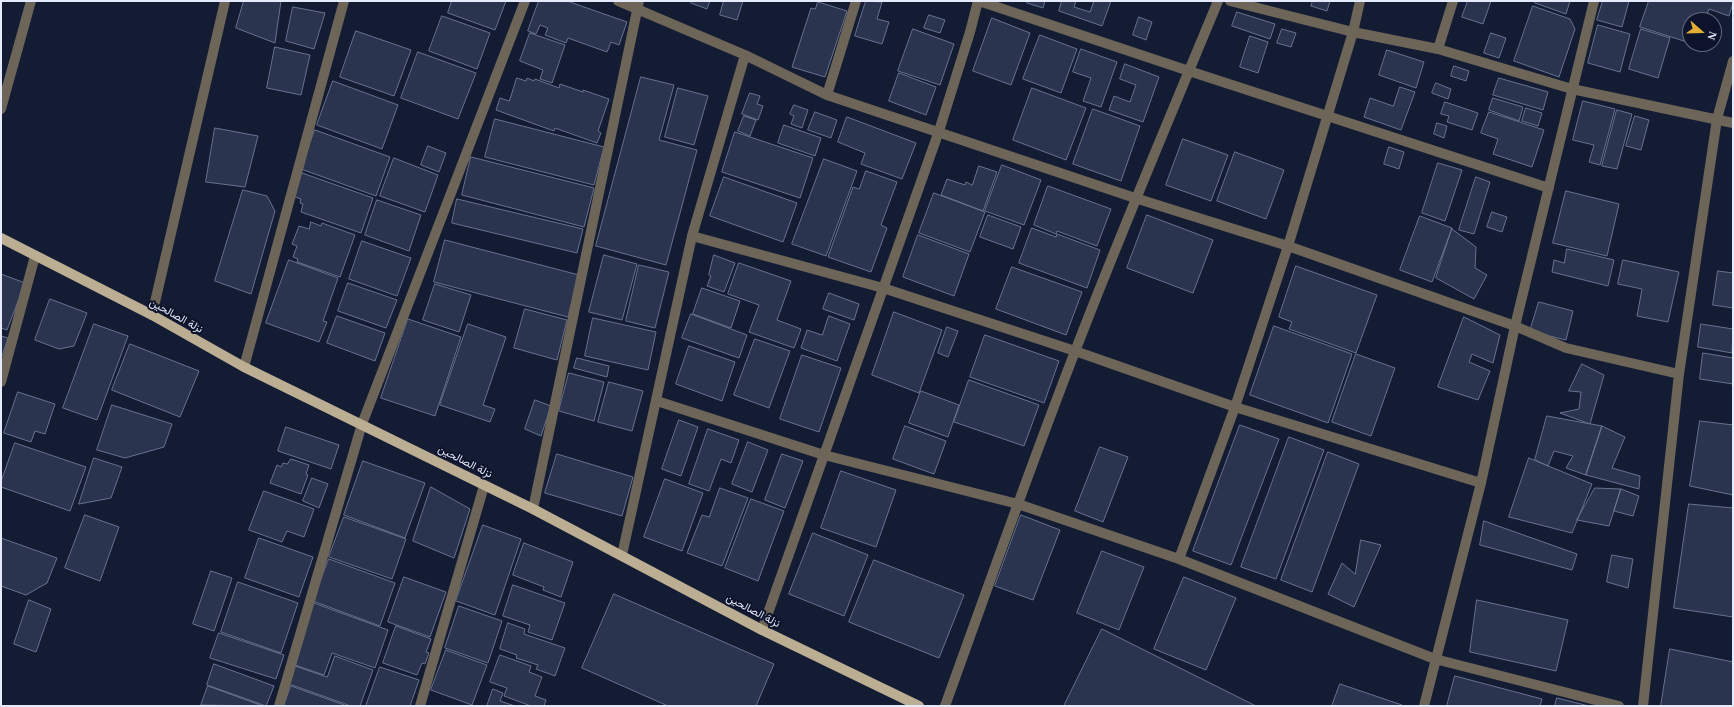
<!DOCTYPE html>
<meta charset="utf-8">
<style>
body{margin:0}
#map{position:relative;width:1734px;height:707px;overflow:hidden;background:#141c34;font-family:"Times New Roman",serif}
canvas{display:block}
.frame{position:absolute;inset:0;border:2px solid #e5ebfc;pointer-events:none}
.north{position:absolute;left:1682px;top:12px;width:40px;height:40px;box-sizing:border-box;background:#0c132a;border:1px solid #63697e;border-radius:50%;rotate:110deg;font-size:11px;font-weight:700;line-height:16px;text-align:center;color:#e5ebfc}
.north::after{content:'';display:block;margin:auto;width:14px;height:18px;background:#e2af34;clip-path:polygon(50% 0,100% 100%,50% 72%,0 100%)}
</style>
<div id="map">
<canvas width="1734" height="707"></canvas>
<div class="frame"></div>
<div class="north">N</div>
</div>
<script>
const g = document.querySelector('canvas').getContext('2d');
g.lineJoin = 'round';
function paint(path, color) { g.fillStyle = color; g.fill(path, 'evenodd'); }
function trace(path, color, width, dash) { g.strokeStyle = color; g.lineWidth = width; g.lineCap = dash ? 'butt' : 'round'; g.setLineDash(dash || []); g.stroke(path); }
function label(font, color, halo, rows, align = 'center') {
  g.font = font + ' "Times New Roman",Vazirmatn,serif'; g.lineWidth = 4; g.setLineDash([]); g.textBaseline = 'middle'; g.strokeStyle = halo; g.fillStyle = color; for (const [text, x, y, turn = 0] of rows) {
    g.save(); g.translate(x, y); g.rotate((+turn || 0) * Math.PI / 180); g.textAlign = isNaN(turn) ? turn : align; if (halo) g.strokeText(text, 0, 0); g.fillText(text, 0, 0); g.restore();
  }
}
const building = new Path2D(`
 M244 1H281L275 43 236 28Z
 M452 1H506L495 30 448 13Z
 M539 1H567L627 22 619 45 611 42 607 52 568 38 566 43 545 35 548 28 540 25 536 34 528 31Z
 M692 1H710L707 9 691 3Z
 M724 1H743L737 20 720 15Z
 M866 1 882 2 877 19 889 22 882 44 855 36Z
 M1028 1H1045L1043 8 1027 3Z
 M1062 1H1076L1074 7 1090 12 1094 1H1111L1102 26 1059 11Z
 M1313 1H1330L1327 11 1311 6Z
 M1468 1H1491L1483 24 1462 17Z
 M1536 1H1570L1566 14 1535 3Z
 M1603 1H1629L1622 27 1597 20Z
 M1649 1H1733V3L1729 16 1709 9 1705 20H1690V43L1640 27Z
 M818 2 847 11 825 77 792 67 811 8 815 9Z
 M1533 6 1570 19 1575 29 1559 77 1514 61Z
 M293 7 325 13 314 49 286 41Z
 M1237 12 1275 24 1270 39 1232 26Z
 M929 15 945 20 940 33 924 28Z
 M442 16 490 33 477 69 429 51Z
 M1139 17 1152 22 1146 40 1133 35Z
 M992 18 1030 33 1011 85 973 71Z
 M1598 25 1630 34 1620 72 1588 63Z
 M913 29 954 44 940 85 898 71Z
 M1282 29 1296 33 1291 47 1277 43Z
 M1641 29 1670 38 1658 78 1629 69Z
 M356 31 411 50 394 96 340 77Z
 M530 33 565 45 552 83 540 79 543 70 520 61Z
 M1491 33 1506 38 1499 58 1484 53Z
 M1040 35 1077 49 1061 93 1023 79Z
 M1250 36 1268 42 1258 73 1240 67Z
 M275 47 310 55 301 95 267 88Z
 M1081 49 1117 62 1101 107 1083 101 1091 78 1073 72Z
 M1387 50 1424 62 1416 88 1379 75Z
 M418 52 476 73 458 119 401 98Z
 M1125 64 1159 77 1143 122 1109 110 1114 96 1130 102 1136 85 1120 79Z
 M1454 66 1469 71 1466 81 1451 76Z
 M899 73 936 87 926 115 889 101Z
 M641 77 674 85 659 140 697 150 666 265 596 246Z
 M517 78 526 81 527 78 534 81 535 79 559 88 560 84 583 92V90L609 99 598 131 601 133 597 143 555 128 554 131 496 110 500 98 509 101Z
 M1499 78 1548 92 1543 110 1493 95Z
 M333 81 398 105 382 149 317 125Z
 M1436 83 1451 89 1448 99 1432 93Z
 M1400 87 1415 92 1401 130 1364 117 1370 98 1393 106Z
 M678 88 708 96 694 145 665 137Z
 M1032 88 1086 108 1066 160 1013 140Z
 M750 93 760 96 757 104 763 106 758 120 742 114Z
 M1493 98 1523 107 1519 121 1489 110Z
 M1583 101 1615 109 1600 165 1589 162 1594 145 1573 140Z
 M1445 102 1478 113 1472 130 1447 122 1449 116 1441 114Z
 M794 105 808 110 802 128 791 124 794 116 790 114Z
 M1526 108 1542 113 1538 126 1522 121Z
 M1093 109 1140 126 1121 181 1073 164Z
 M1617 110 1632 114 1617 169 1602 166Z
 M815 112 837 120 831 138 808 130Z
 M1489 112 1544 130 1532 167 1493 154 1498 139 1481 133Z
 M744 116 756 120 750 136 738 131Z
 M1635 116 1649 120 1641 150 1626 146Z
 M847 117 916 143 902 179 861 164 865 153 838 142Z
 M495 119 604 147 594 185 485 157Z
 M1437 123 1447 126 1444 138 1434 134Z
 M784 125 821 138 815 156 778 143Z
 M215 128 258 136 245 187 206 182Z
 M315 130 390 157 376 196 301 169Z
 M735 132 813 158 800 198 722 172Z
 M1183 139 1228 155 1211 201 1166 185Z
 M428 146 446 153 439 172 421 165Z
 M1389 147 1404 152 1399 169 1384 164Z
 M1235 152 1284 170 1266 219 1217 201Z
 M471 157 594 188 584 227 462 195Z
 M394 158 438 175 425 212 380 196Z
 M824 159 857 171 826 256 792 244Z
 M1438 163 1462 170 1445 221 1422 213Z
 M1002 165 1041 180 1024 225 985 211Z
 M979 166 997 172 983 211 941 195 947 179 965 185 966 182 972 185Z
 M866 171 897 182 881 225 887 228 871 272 828 257 853 187 859 189Z
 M302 173 373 198 361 233 301 212 303 204 300 203 301 199 293 196Z
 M724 177 797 203 783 242 710 216Z
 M1476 177 1490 182 1474 234 1459 230Z
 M1048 186 1111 209 1097 246 1057 231 1056 234 1034 225Z
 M243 190 267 196 275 211 251 294 215 281Z
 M1566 191 1619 204 1607 256 1553 243Z
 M934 193 985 212 970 252 919 233Z
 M457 199 583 229 577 253 452 223Z
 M377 200 421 215 409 251 365 235Z
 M1492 212 1507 217 1502 232 1487 227Z
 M988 215 1021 227 1013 249 980 237Z
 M1147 215 1213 240 1193 293 1127 268Z
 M1420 216 1452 228 1432 282 1400 270Z
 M311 222 321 226 322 223 355 235 340 277 297 262 298 259 293 257 297 246 292 244 299 226 309 229Z
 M1032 228 1056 237 1057 234 1100 250 1087 288 1019 263Z
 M1452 229 1476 247 1475 268 1487 275 1474 299 1436 278Z
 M918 235 969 254 954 296 903 277Z
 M445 240 579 275 568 317 434 282Z
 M362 241 411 258 397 296 349 279Z
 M1567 249 1614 260 1608 286 1552 272 1554 260 1564 263Z
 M604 255 637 264 622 320 589 312Z
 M714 255 735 263 724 292 707 286 711 276 709 275Z
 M289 260 338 278 323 321 327 322 319 342 266 323Z
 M1623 260 1679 272 1668 322 1637 316 1642 289 1618 284Z
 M739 263 791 281 777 320 801 329 794 348 749 332 759 305 728 294Z
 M639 265 669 272 655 328 626 321Z
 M1296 266 1377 295 1356 353 1289 329 1292 322 1279 317Z
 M1012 267 1082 292 1066 335 996 309Z
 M1718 271 1733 273V308L1713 305Z
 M1 274 25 283 7 330 1 328Z
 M348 283 397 300 386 328 338 311Z
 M435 284 471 295 459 332 423 320Z
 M702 288 740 301 731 328 693 314Z
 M829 293 859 304 854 320 823 309Z
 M50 299 87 313 74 346 59 349 35 340Z
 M1539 302 1573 311 1566 340 1530 331Z
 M525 309 567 320 557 360 514 348Z
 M894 312 942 330 919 393 872 375Z
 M691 314 747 335 739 358 682 338Z
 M337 316 385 333 375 361 327 343Z
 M829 316 850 324 837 361 801 348 807 330 822 335Z
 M1464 317 1500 335 1493 363 1472 354 1469 362 1490 371 1478 400 1438 387Z
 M593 318 656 332 648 370 585 356Z
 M408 319 461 337 435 416 381 398Z
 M94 324 128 336 97 420 63 408Z
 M468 324 506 337 483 405 495 409 490 422 440 405Z
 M1701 324 1733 329 1732 353 1698 347Z
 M1274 326 1352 354 1328 423 1250 395Z
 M947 327 958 331 948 357 938 353Z
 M985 335 1059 361 1044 403 970 377Z
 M1 336 8 338 1 359Z
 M755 339 790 351 769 408 734 395Z
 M130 344 199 371 180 417 112 390Z
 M689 346 735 362 722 401 676 384Z
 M1703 353 1733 358V384L1700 379Z
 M1356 354 1395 368 1371 436 1332 422Z
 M802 355 841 368 819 432 780 419Z
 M577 358 609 366 607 377 574 368Z
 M1582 364 1604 375 1590 424 1560 413 1579 409 1581 392 1569 391Z
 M569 373 604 382 594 421 559 411Z
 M969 380 1039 405 1024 446 954 422Z
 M609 382 643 391 632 431 598 422Z
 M921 391 959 405 948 437 909 423Z
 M18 392 55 404 45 434 35 431 31 442 4 433Z
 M535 400 551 406 541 436 525 429Z
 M112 405 172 424 164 447 125 458 97 450Z
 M1547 416 1602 426 1586 475 1566 468 1573 456 1554 451 1548 466 1535 460Z
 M679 420 698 427 681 476 662 469Z
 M1700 421 1733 425V495L1690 486Z
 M1240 425 1279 439 1231 565 1193 551Z
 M905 426 946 441 934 474 893 459Z
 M1602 426 1625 437 1612 468 1640 476 1639 489 1586 475Z
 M286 427 339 445 331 469 278 451Z
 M708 429 739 440 731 463 721 459 709 491 689 484Z
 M1289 437 1324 450 1276 579 1241 567Z
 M748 442 768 450 752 492 732 484Z
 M15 443 86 467 70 511 1 487V482Z
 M1100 447 1128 457 1103 522 1075 511Z
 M1328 452 1359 464 1312 592 1281 580Z
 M557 454 633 477 622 516 545 493Z
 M782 454 803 461 785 508 765 500Z
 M94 458 122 467 111 498 79 504Z
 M1529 458 1592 484 1572 533 1509 517Z
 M291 459 309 465 306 474 308 475 301 494 270 483 277 465 281 467 283 463 287 464Z
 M363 461 425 483 405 538 344 515Z
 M841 471 896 490 876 547 821 528Z
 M312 478 328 484 319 508 303 501Z
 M665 479 703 493 682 551 644 537Z
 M431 487 470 509 454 558 413 541Z
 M720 488 748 498 722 566 687 553 702 515 709 517Z
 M1595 488 1621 489 1609 526 1577 520Z
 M1621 489 1639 496 1633 516 1614 511Z
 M264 491 314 509 304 537 287 531 282 542 249 530Z
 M751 499 784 511 758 581 725 568Z
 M1689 504 1733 508V617L1674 608Z
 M85 515 119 527 100 581 65 568Z
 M1021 515 1060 530 1033 600 995 586Z
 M344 517 406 539 392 579 329 557Z
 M1484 521 1577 554 1572 570 1480 545Z
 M483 525 521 539 495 615 456 601Z
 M813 533 868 555 844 616 789 594Z
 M1 538 57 558 47 583 26 595 1 586Z
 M259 538 313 557 299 597 245 578Z
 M1361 540 1381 545 1354 607 1328 594 1342 563 1355 574Z
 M524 543 573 562 561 597 543 590 544 587 513 575Z
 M1102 551 1144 567 1119 630 1077 613Z
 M1612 555 1633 559 1628 588 1607 582Z
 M329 559 395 583 380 626 313 601Z
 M874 560 964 595 939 658 849 622Z
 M211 571 232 578 214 631 193 624Z
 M404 577 446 592 430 637 388 622Z
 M1184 577 1236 598 1206 670 1154 649Z
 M238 582 298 603 281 653 221 632Z
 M513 585 565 603 552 640 528 632 530 625 503 616Z
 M614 594 774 664 756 706H668L582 668Z
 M29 600 51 609 36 652 14 644Z
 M1477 600 1568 620 1556 671 1470 652Z
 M314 603 388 630 375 668 332 653 324 675 292 664Z
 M459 606 502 621 488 663 445 648Z
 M508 623 525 629 524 634 565 648 555 676 536 669 538 665 516 658 517 655 500 649Z
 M396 626 431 639 426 652 429 653 425 664 422 663 417 675 383 663Z
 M1102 629 1256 706H1064Z
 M219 633 284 655 276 679 210 658Z
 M1670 649 1733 662V706H1661Z
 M446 650 487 665 472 705 431 690Z
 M500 655 531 666 529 672 542 677 535 696 546 700 544 706H531L504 696 507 688 490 682Z
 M335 656 373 670 360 706H351L289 684 295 666 327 677Z
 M214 664 274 686 266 706 207 685Z
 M380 667 419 680 410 706H366Z
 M1455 676 1542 699 1540 706H1447Z
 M1340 684 1402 705V706H1332Z
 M208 686 263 706 201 705Z
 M291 686 347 706H284Z
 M493 689 503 693 500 701 515 706H487Z
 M1557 698 1589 706H1555Z`);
paint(building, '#2b344e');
trace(building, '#677290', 1);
trace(new Path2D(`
 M618 1 745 55 827 95 1135 198 1288 246 1515 326 1566 348 1679 374
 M979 1 1189 71 1549 188
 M1230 1 1353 32 1438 49 1572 89 1733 123
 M1438 49 1453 1
 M827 95 856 1
 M1 109 31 1
 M692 236 883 288 1075 351 1235 407 1481 483
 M152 315 225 1
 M244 367 344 1
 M1 382 35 256
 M657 401 824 455 1018 504 1179 559 1435 659 1619 706
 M533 509 639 1
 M622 555 692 236 745 55
 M1179 559 1235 407 1288 246 1353 32 1360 1
 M762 630 939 131 970 32 978 1
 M279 706 362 424 525 1
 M420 706 484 486
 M945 706C988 587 1030 467 1076 349 1121 232 1170 117 1218 1
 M1424 706 1481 483 1515 326 1594 1
 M1643 706 1679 374 1717 119 1733 61`), '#6c6558', 10);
trace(new Path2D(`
 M1 238 152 315 244 367 533 509 762 630 919 706`), '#bcae92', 10);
label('11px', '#e5ebfc', '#0c132a', [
 ["نزلة الصالحين",176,316,29],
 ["نزلة الصالحين",465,462,27],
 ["نزلة الصالحين",753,611,28]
]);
</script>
